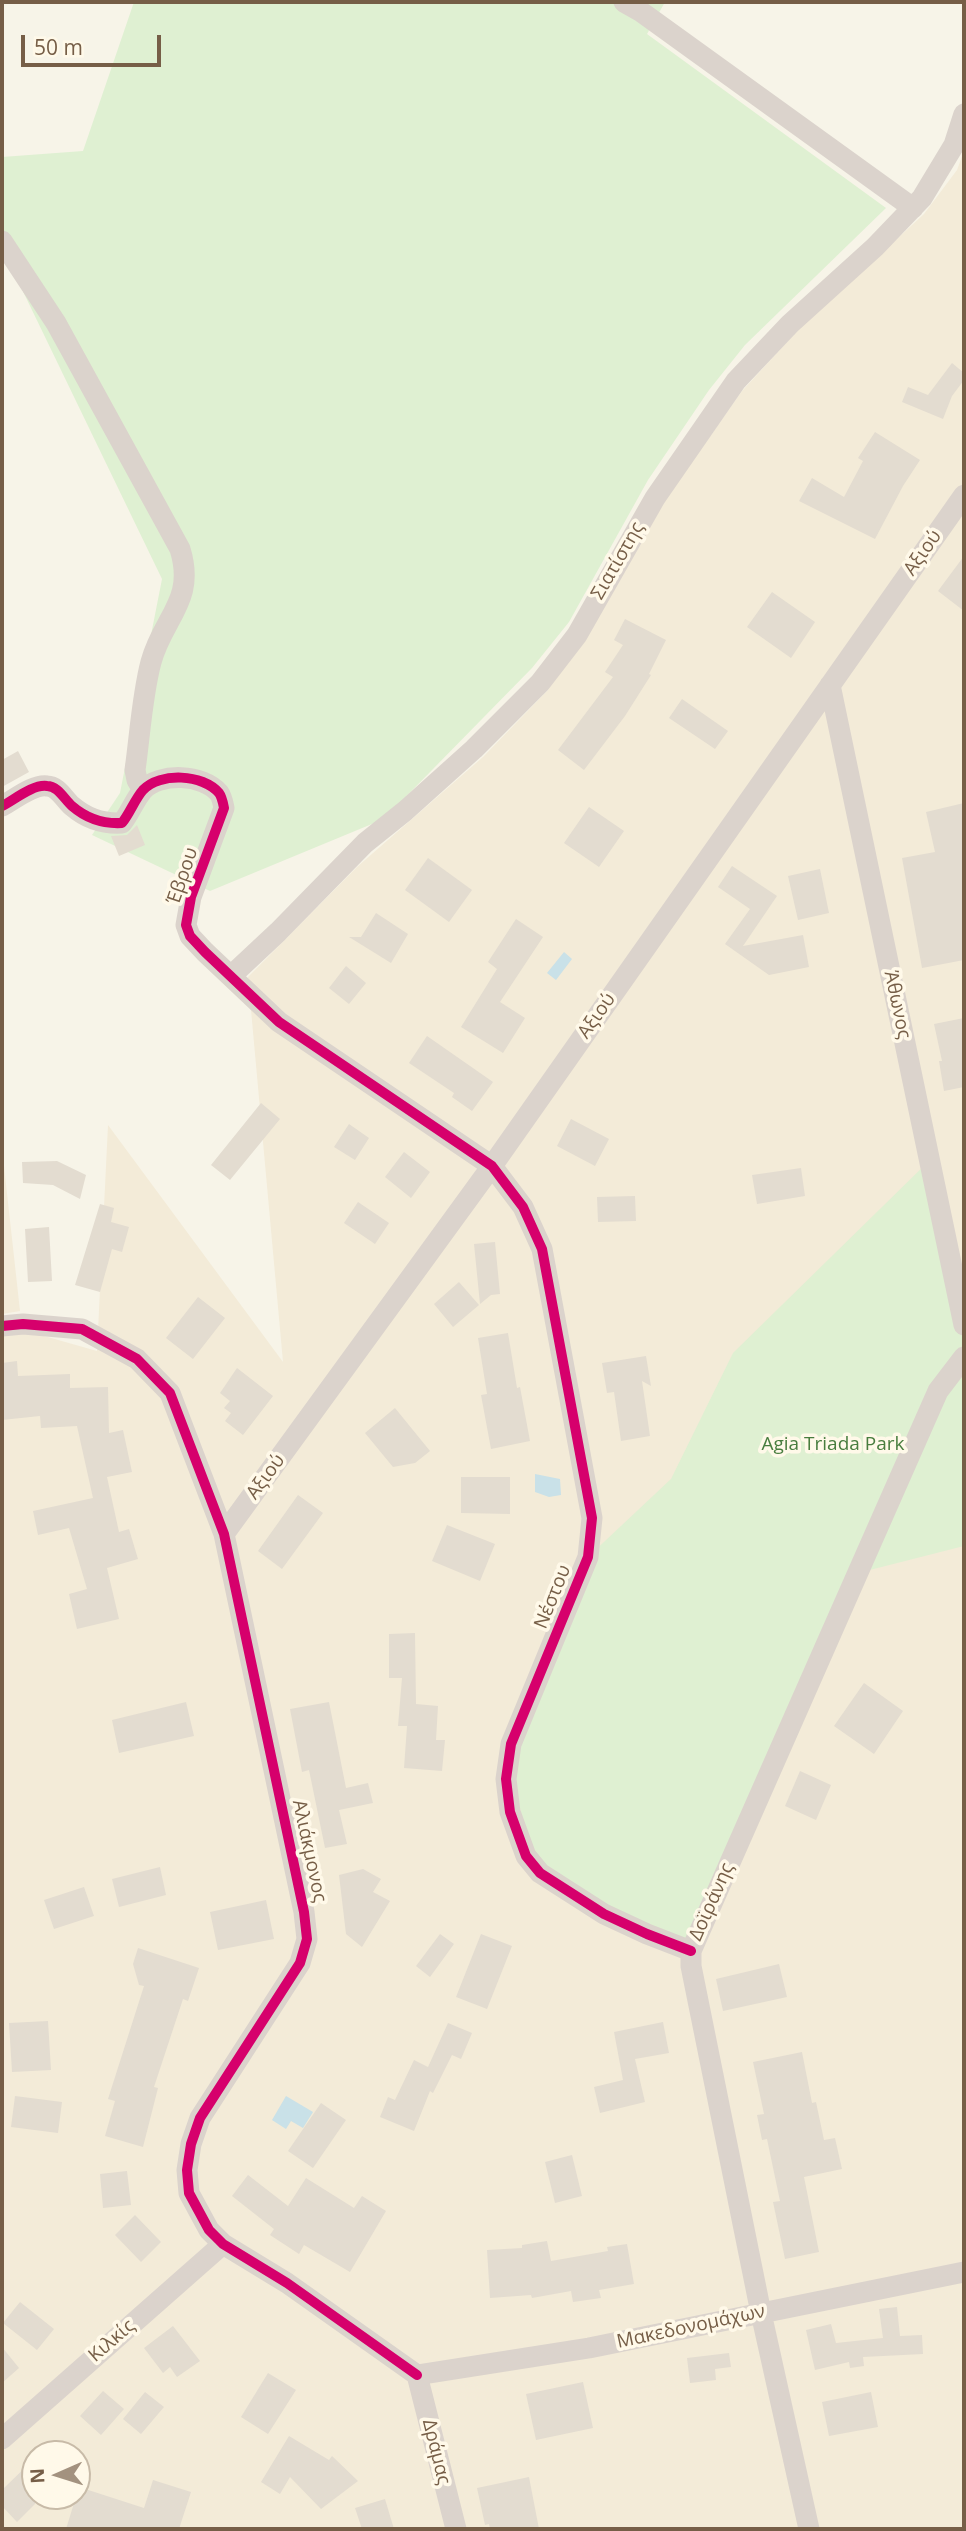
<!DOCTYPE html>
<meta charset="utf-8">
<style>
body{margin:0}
#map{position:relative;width:966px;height:2531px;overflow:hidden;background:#f7f4e8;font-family:"Open Sans",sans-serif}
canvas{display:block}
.frame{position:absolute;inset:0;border:4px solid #765e47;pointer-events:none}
.north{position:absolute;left:21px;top:2440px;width:70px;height:70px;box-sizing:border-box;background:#fff9e9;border:2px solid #c8bba8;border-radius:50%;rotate:267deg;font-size:19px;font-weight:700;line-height:28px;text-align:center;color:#765e47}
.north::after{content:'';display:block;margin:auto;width:24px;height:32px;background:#a3927f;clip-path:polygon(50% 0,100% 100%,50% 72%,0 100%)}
.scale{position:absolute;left:21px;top:35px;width:140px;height:32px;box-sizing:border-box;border:4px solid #765e47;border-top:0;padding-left:9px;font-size:21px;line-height:24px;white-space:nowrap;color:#765e47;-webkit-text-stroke:5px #fff9e9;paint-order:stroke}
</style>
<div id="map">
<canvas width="966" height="2531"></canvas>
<div class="frame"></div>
<div class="north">N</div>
<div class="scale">50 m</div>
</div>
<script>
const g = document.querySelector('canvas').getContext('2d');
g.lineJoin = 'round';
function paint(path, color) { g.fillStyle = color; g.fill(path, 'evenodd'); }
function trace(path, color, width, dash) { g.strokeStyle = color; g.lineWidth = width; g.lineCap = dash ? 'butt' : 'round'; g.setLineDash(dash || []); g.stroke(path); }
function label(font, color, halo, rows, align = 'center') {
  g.font = font + ' "Open Sans",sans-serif'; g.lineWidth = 7; g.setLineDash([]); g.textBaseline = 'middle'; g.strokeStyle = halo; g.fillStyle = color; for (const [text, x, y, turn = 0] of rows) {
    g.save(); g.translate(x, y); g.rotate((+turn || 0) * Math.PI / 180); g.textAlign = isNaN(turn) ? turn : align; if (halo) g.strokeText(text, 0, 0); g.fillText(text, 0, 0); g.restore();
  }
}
paint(new Path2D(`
 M964 151V2529H2V1334L23 1330 97 1351 108 1125 283 1362 248 977 357 867 483 757 548 690 665 500 742 391 798 330 924 214 957 170ZM35 2454H77V2496H35Z
 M4 1166 20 1311 2 1314V1167Z`), '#f3ebd8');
paint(new Path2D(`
 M134 2H665L647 34 886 208 745 345 709 390 648 480 569 622 532 668 384 819 210 891 92 835 120 793 162 579 2 248V157L83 151Z
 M930 1160 964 1325V1546L858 1573 691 1951 533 1866 508 1755 588 1557 671 1479 733 1353Z`), '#dff0d2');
paint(new Path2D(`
 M564 952 572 959 556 980 547 973Z
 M535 1474 560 1479 561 1495 549 1497 535 1492Z
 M286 2096 313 2112 303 2128 291 2121 286 2129 272 2120Z`), '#c9e1e8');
paint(new Path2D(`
 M952 363 964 373V380L952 396 943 419 902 402 908 387 928 395Z
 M875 432 920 460 903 486 875 539 799 501 812 478 844 497 863 461 858 458Z
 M964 556V611L938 591Z
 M772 592 815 622 791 658 747 627Z
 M625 619 666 640 649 674 651 675 625 716 584 770 558 750 613 677 605 672 623 645 614 640Z
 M682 699 728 731 715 749 669 718Z
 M18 751 29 772 2 787V760Z
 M964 803V960L922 968 902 858 935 852 926 812Z
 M589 807 624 831 599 867 564 843Z
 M137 825 145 845 119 856 111 836 127 835Z
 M428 858 472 890 449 922 405 890Z
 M732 866 777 896 743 946 803 935 809 967 769 975 725 944 750 909 718 887Z
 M820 869 829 913 798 920 788 876Z
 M376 913 408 934 391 963 349 937H361Z
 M516 919 543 937 500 1002 525 1018 503 1053 461 1027 497 969 488 962Z
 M346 966 366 983 349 1004 329 988Z
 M964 1018V1087L944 1091 939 1061H942L934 1024Z
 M427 1036 493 1082 472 1111 452 1097 454 1093 409 1063Z
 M261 1103 280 1119 230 1180 211 1165Z
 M571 1119 609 1139 595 1166 557 1146Z
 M349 1124 369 1138 355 1160 334 1147Z
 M404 1152 430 1172 411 1198 385 1177Z
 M57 1161 86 1175 80 1199 53 1185 23 1183 22 1162Z
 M801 1168 805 1196 757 1204 752 1175Z
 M635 1196 636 1221 598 1222 597 1197Z
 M358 1202 389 1223 375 1244 344 1223Z
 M100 1204 114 1208 111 1222 129 1227 122 1252 112 1249 100 1292 75 1285Z
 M49 1227 52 1281 28 1282 25 1229Z
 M495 1242 500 1294 491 1295 480 1304 474 1244Z
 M459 1282 479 1305 453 1327 434 1304Z
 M198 1297 225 1318 193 1359 166 1338Z
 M508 1333 517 1388 520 1387 530 1441 491 1449 481 1395 487 1394 478 1338Z
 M646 1356 651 1386 642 1381 650 1436 621 1441 614 1392 607 1393 602 1363Z
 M17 1361 18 1376 70 1374V1388L108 1387 109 1433 123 1430 132 1472 107 1477 119 1532 129 1529 138 1559 107 1568 119 1619 77 1629 69 1594 87 1589 69 1528 38 1535 33 1511 93 1498 77 1426 41 1428 40 1416 2 1420V1363Z
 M237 1368 273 1396 243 1435 225 1421 231 1413 224 1408 230 1401 220 1393Z
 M395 1408 430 1451 415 1463 393 1467 365 1433Z
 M461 1477H510V1514L461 1513Z
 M298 1495 323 1513 282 1569 258 1551Z
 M447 1525 495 1544 480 1581 432 1561Z
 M415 1633 416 1704 438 1706 436 1740H445L442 1771 404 1768 407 1726H398L402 1678H389V1634Z
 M864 1683 903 1711 874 1754 834 1726Z
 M186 1702 194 1736 119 1753 112 1720Z
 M329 1702 346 1788 368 1783 373 1803 339 1810 347 1844 325 1848 309 1770 302 1772 290 1709Z
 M800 1771 831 1785 816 1820 785 1806Z
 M160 1867 166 1895 119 1907 112 1879Z
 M363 1869 381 1879 373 1892 390 1901 362 1947 346 1934 339 1875Z
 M84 1887 94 1916 54 1929 44 1900Z
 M266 1900 274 1939 218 1950 210 1912Z
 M440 1934 454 1944 430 1977 416 1966Z
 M481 1934 512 1946 487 2009 456 1997Z
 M138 1948 199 1968 188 2001 183 1999 154 2087 158 2088 143 2147 105 2136 115 2101 108 2099 144 1986 139 1985 133 1964Z
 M779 1964 787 1997 723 2011 716 1979Z
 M48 2021 51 2070 12 2072 9 2023Z
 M663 2022 669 2053 635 2059 645 2102 600 2113 594 2087 623 2080 614 2032Z
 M448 2023 472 2033 461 2059 452 2055 433 2093 430 2091 414 2131 380 2117 388 2097 395 2100 414 2060 428 2067Z
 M802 2052 812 2103 816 2102 824 2140 835 2138 842 2169 804 2177 819 2252 785 2259 773 2202 780 2201 767 2139 762 2140 757 2115 764 2114 753 2062Z
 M15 2096 62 2102 58 2133 11 2127Z
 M321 2103 346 2120 313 2168 288 2151Z
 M572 2155 582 2196 555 2203 545 2162Z
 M127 2171 131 2205 103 2208 100 2174Z
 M248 2175 288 2206 306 2178 354 2208 362 2196 386 2211 350 2272 304 2245 299 2254 270 2235 274 2229 232 2196Z
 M135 2215 161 2242 141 2262 115 2235Z
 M547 2241 551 2261 608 2251 607 2247 627 2244 634 2284 599 2290 601 2298 573 2302 571 2291 532 2298 531 2295 490 2298 487 2250 522 2248V2245Z
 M20 2302 54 2329 37 2350 3 2323Z
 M897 2307 900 2336 922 2335 923 2354 863 2357 864 2366 850 2368 849 2362 815 2370 806 2330 831 2324 836 2343 883 2338 879 2309Z
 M173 2326 200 2361 177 2377 170 2367 163 2373 144 2348Z
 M2 2347 19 2368 2 2383Z
 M729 2353 731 2367 715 2369 716 2380 690 2383 687 2358Z
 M268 2373 296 2390 268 2434 241 2417Z
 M583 2382 593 2428 536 2440 526 2394Z
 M103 2391 124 2409 101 2435 80 2416Z
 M145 2392 164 2407 141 2434 123 2419Z
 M871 2392 878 2427 829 2436 822 2402Z
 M289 2436 329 2460 332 2456 358 2481 321 2509 290 2477 280 2494 261 2482Z
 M35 2458V2504L17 2522 2 2506V2490Z
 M529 2477 539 2529H490L489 2524 485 2525 477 2488Z
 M153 2480 191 2492 179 2529H66L79 2487 144 2508Z
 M385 2499 394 2529H362L355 2508Z`), '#e3dcd0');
trace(new Path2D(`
 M624 2 640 11 913 208
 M2 241 56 323 180 549C196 601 163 617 151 662 142 696 140 735 135 770L137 780 143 790
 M830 685 964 1325
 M2 806C14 800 33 784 47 786 58 786 64 799 72 806 87 819 104 824 122 823 130 813 135 799 143 790 160 772 203 774 219 793 222 797 223 803 224 808L191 897 186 925 190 936 205 952 279 1022 492 1166 523 1207 542 1249 592 1518 588 1557 511 1744 506 1779 510 1812 526 1856 540 1873 604 1914 647 1934 691 1951
 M231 976 278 932 365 843 405 811 474 749 540 683 577 635 655 498 736 381 790 324 875 247 922 198 954 145 964 114
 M2 1326 23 1324 82 1329 137 1359 170 1393 224 1534 304 1912 307 1939 300 1963 200 2118 191 2144 187 2170 189 2193 209 2230 223 2244 287 2283 417 2375
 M224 1534 492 1166 964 495
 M417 2375 589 2348 964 2272
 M417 2375 456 2529
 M2 2439 223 2244
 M809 2529 761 2313 691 1966V1951L938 1391 964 1357`), '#dbd3cc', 21);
trace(new Path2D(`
 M2 806C14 800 33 784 47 786 58 786 64 799 72 806 87 819 104 824 122 823 130 813 135 799 143 790 160 772 203 774 219 793 222 797 223 803 224 808L191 897 186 925 190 936 205 952 279 1022 492 1166 523 1207 542 1249 592 1518 588 1557 511 1744 506 1779 510 1812 526 1856 540 1873 604 1914 647 1934 691 1951
 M2 1326 23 1324 82 1329 137 1359 170 1393 224 1534 304 1912 307 1939 300 1963 200 2118 191 2144 187 2170 189 2193 209 2230 223 2244 287 2283 417 2375`), '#d6006c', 10);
label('19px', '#765e47', '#fff9e9', [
 ["Αξιού",923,553,-55],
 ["Σιατίστης",618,561,-60],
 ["Έβρου",183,876,-71],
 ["Άθωνος",897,1005,78],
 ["Αξιού",597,1016,-55],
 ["Αξιού",266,1477,-54],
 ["Νέστου",553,1597,-68],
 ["Αλιάκμονος",309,1851,78],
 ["Δοϊράνης",712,1902,-66],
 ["Μακεδονομάχων",691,2327,-12],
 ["Κιλκίς",112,2341,-41],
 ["Δράμας",436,2452,76]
]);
label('19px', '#487d3e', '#fff9e9', [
 ["Agia Triada Park",833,1445]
]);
</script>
